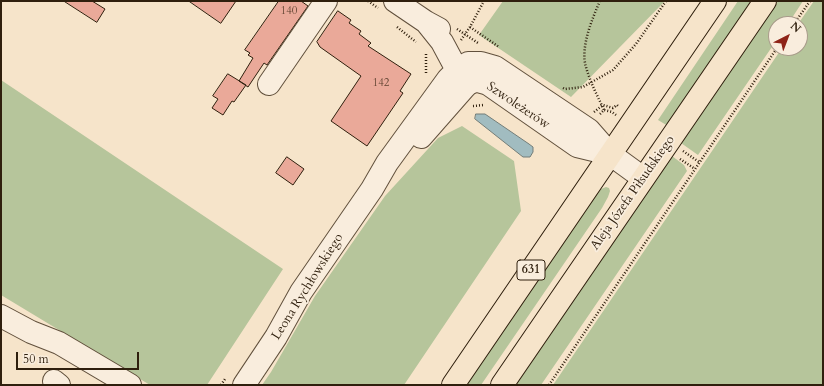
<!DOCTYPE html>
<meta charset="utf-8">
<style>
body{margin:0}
#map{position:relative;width:824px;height:386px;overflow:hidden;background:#f6e4ca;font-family:Cardo,serif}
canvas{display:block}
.frame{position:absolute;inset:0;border:2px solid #2f1f0d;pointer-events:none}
.north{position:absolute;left:768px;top:16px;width:40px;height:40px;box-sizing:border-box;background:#f9eddd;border:1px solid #a89b8a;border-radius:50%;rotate:42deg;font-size:11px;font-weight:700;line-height:16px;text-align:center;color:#2f1f0d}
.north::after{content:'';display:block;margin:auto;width:14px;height:18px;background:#8f2418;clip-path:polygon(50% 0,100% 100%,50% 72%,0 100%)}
.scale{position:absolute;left:16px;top:352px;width:123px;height:18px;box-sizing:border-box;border:2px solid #2f1f0d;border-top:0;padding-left:5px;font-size:12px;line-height:14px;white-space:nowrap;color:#2f1f0d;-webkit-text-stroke:3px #f9eddd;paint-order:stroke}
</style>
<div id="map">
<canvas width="824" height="386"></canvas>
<div class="frame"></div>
<div class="north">N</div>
<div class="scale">50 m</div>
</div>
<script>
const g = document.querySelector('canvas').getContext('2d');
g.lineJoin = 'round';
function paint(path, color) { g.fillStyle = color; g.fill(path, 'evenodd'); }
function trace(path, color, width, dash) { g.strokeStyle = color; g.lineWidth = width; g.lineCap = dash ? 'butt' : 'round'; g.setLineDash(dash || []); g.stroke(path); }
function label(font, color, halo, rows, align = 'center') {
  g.font = font + ' Cardo,serif'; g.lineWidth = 3.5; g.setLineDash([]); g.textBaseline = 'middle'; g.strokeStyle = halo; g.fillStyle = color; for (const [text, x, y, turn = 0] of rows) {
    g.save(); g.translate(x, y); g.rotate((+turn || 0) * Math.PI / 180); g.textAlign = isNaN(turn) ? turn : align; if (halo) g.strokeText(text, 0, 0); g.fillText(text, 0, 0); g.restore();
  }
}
paint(new Path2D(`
 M503 1H665L571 97 479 35Z
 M738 1H753L668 126 658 120Z
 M778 1H803L788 24H776V41L698 155 681 143Z
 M814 1H823V385H553L782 48H800V24H798Z
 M1 80 283 269 207 385H150L1 295Z
 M462 126 514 161 521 211 404 385H262L271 372 315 296 385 196 438 138Z
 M672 156 684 165 687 171 541 385H516Z
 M606 187 609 188 610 191 608 197 602 208 481 385H466L595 196 601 189Z`), '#b6c59b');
const water = new Path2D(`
 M476 114H485L529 144 533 147V152L530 157H523L475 119Z`);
paint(water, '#a1bcc0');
trace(water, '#737d78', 1);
const building = new Path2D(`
 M64 1H92L105 9 97 22Z
 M189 1H236L221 23Z
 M279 1H301L308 6 267 65 264 63 248 87 239 81 253 58 248 55 250 53 245 50Z
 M338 11 351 20 349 23 361 31 359 34 371 43 368 46 411 74 400 91 403 93 367 146 331 121 361 76 320 47 317 42Z
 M228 74 246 85 234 102 232 101 223 115 212 108 218 99 213 96Z
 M287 157 304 169 293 185 276 173Z`);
paint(building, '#eaa999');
trace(building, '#2f1f0d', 1);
const minor = new Path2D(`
 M395 1 426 22 439 29
 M426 22 442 42 457 70C461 74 469 79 475 80 479 82 483 82 488 84L577 146 610 154
 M269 84 326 1
 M421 137 464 88 468 84 475 81
 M1 316 31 332 59 343 130 385
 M54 381 59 385
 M244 385 276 337 301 292 372 189 387 163 448 79 457 70 468 63H481L495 67 589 130 610 154 643 178`);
const major = new Path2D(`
 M453 385 715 1
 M502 385C589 256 678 129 765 1`);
trace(minor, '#61503c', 24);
trace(major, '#2f1f0d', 24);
trace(new Path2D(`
 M368 1 378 8
 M600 1C592 19 580 48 586 67 590 82 598 97 604 110
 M794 24 810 1
 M397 27 416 42
 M470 27 499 47
 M457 29 478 43
 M461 40 470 27 484 1
 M426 54V75
 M563 88 565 89 583 87 613 70 636 44 666 1
 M473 106 484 105
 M594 112 603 105 613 108 617 105 619 107
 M600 114 604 110 612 112 616 115
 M683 151 699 162
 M680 159 695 169
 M221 385 225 379
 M549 385 777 48`), '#2f1f0d', 2.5, [1, 2]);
trace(minor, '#f9eddd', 22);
trace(major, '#f6e4ca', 22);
label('11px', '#5e4230', null, [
 ["140",289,11],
 ["142",381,83]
]);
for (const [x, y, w] of [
 [531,270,28]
]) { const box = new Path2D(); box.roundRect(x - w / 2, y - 10, w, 20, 3); g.fillStyle = '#f9eddd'; g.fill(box); trace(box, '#2f1f0d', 1); }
label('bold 12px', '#2f1f0d', null, [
 ["631",531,270]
]);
label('13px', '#2f1f0d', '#f9eddd', [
 ["Szwoleżerów",518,106,34],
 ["Aleja Józefa Piłsudskiego",633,193,-55],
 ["Leona Rychłowskiego",308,287,-58]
]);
</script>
